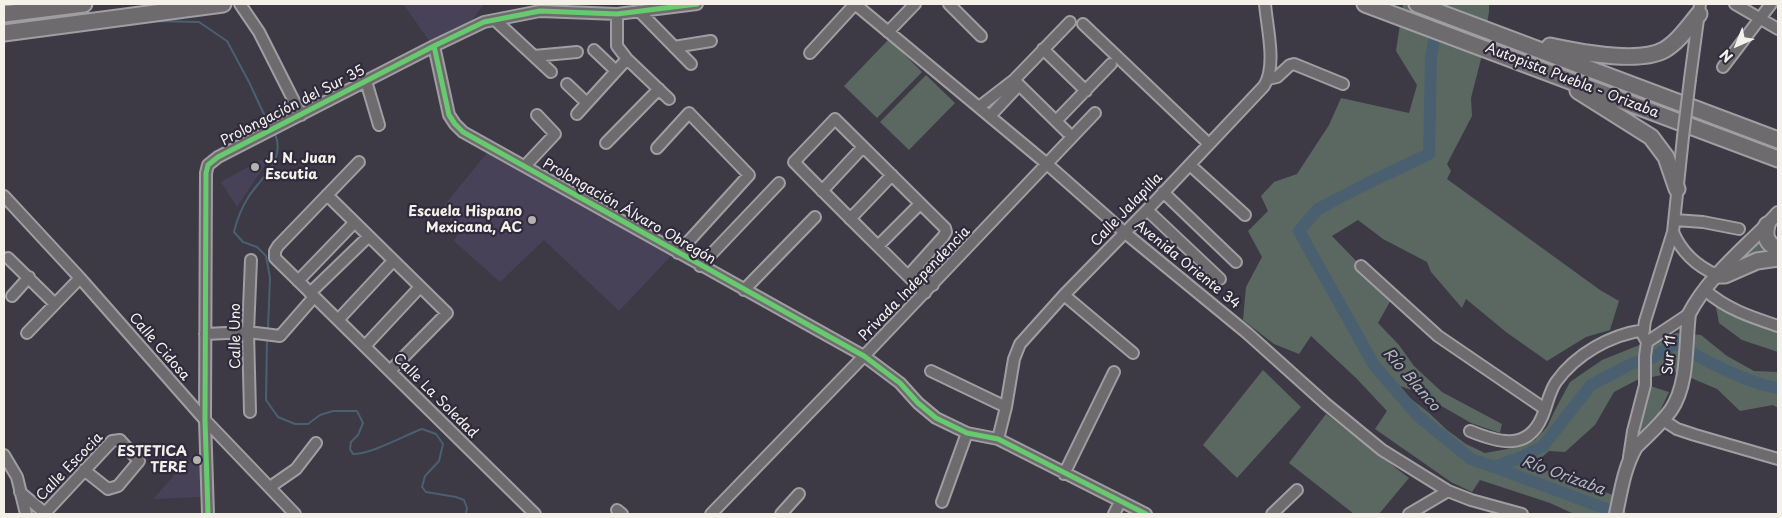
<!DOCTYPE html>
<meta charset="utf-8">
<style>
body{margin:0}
#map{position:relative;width:1782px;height:518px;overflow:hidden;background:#3d3a46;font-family:"Playpen Sans",sans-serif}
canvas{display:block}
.frame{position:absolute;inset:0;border:5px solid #f4f1e8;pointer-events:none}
.north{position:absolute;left:1712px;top:20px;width:50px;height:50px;-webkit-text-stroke:4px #2f2a3d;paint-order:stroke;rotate:224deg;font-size:14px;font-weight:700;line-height:20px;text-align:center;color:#f4f1e8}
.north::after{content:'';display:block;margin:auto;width:18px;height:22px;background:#f4f1e8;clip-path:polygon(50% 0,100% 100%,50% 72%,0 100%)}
</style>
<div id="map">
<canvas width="1782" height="518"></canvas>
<div class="frame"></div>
<div class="north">N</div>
</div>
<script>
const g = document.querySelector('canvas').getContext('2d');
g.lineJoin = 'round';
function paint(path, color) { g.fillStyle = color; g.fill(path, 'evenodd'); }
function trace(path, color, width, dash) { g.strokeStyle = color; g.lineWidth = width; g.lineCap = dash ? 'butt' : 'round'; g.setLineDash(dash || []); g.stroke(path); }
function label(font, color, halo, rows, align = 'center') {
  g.font = font + ' "Playpen Sans",sans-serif'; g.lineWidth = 4.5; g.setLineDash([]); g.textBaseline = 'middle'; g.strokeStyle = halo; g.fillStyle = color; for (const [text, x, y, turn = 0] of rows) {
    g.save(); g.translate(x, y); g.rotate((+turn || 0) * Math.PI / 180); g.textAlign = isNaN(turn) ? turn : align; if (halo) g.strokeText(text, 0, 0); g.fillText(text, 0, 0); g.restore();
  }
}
paint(new Path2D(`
 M412 4H484L467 27 432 45 404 5Z
 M490 149 673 254 619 311 544 240 500 282 454 241 459 232 442 208Z
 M273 153 237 207 221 182Z
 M185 463H201L202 497 153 499Z`), '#484258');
paint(new Path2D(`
 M1403 4H1489V12L1481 59 1471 98 1472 116 1447 164 1451 171 1447 179 1600 290 1619 301 1610 330 1586 337 1547 361 1506 332 1466 299 1462 308 1431 272 1427 262 1383 239 1358 220 1332 236 1392 298 1378 323 1399 345 1414 366 1442 392 1502 424 1500 433 1471 423 1417 392 1400 386 1410 398 1428 412 1447 430 1466 444 1485 453 1513 448 1535 440 1547 427 1554 412 1570 382 1602 360 1647 342 1677 333 1701 335 1727 356 1754 371 1778 372V408L1773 405 1740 411 1717 389 1677 372 1637 380 1614 392 1595 425 1565 452 1549 451 1534 464 1542 469 1613 495 1607 514H1574L1550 503 1480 480 1472 492 1451 482 1375 429 1387 411 1356 378 1311 336 1299 354 1274 344 1243 320 1246 287 1262 257 1248 231 1268 211 1261 196 1274 182 1297 174 1329 125 1341 98 1409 113 1417 85 1396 51Z
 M889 39 922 72 877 118 844 86Z
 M926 75 955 103 909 150 880 122Z
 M1761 240 1773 252 1731 269Z
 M1715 302 1735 316 1778 330V352L1742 340 1719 323Z
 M1263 370 1301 407 1237 478 1203 445Z
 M1650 386 1669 392 1659 413 1635 436 1645 390Z
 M1326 414 1409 478 1379 514H1354L1289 463Z`), '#5a6861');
trace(new Path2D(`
 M154 21 199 22 227 41 249 82 269 125
 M268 328 270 278 266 256 257 247 243 242 234 232C237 219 242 207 249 196 262 177 286 159 275 134
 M267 338 266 400 278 417 295 424H308L320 415 333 411H357L363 423 358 435 351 442 350 449 353 454C372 454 403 436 422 429L436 434 443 444 439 461 425 476 422 487 426 492 456 497 464 500 467 508 466 514`), '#4a6070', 2);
trace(new Path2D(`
 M1440 4 1431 58 1429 154 1370 182 1318 209 1299 231 1374 365 1418 416 1471 459 1494 467 1522 457 1543 446 1591 385 1631 364 1652 358 1676 343C1700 359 1750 384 1778 388
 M1494 467 1620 514`), '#4a6070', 12);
const minor = new Path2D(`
 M240 4 259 32 301 115
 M855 4 1047 164 1124 232 1247 333 1326 404 1382 450 1448 491 1471 500 1522 514
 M949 4 981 36
 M1735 4 1778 29
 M639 11 691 64
 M617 14V46L627 59 669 99
 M495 20 551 72
 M1083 24 1209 144
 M888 32 915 4
 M434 46 449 115 455 124 463 132 864 356 900 383 918 403 936 418 967 433 998 439 1146 514
 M674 47 711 41
 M1043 49 1086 91
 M594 50 616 71
 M810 53 855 4
 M534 56 577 52
 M1723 67 1771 4
 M1268 79 1277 77 1290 65 1294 64 1343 84
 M1690 79 1700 4
 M1014 80 1067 132
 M366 81 379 125
 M567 84 587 103
 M979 107 1014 80 1070 22
 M577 114 627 59
 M990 116 1019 85
 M1056 121 1111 64
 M606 143 659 89
 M657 148 689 113 749 175 678 253
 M359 162 278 246 275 251V258L535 514
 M1190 165 1245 215
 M525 166 555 134 537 115
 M822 191 863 147
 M1163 192 1236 262
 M327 195 447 313 390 371
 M4 196 80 278 205 420 295 514
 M1147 210 1220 279
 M850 219 892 175
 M1675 220 1703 222 1739 229
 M1673 232C1682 253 1696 266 1717 275
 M878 246 920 204
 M8 258 54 303
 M700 266 779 183
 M1361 266 1438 336 1545 409
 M916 267 933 285
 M908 276 943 237 946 232 945 228 835 119 794 162C837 206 881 249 925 293
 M298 281 354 223
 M744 290 815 217
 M1705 290C1726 309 1751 317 1778 326
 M310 293 368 237
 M1064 295 1133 353
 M12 296 29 277
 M338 320 393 261
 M27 333 80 278
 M205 334 248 332 280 336 314 297
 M1647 342 1689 314
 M365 346 420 287
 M931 371 1006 407
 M250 412 248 332 251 260
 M1663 420 1677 429 1695 435 1778 459
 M1470 431C1497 442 1527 452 1542 417 1547 406 1549 392 1556 382 1576 354 1610 335 1644 330
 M998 439 1006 407 1014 359 1020 344 1064 295 1147 210 1264 86C1277 66 1267 28 1265 4
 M4 455 17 477 26 514
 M1629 457 1633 431 1645 385V356L1647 342 1643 335 1645 321 1673 232 1683 137
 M1064 474 1114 372
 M270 487 296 469 316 443
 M20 492 46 514
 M942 502 967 433
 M617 510 622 514
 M44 514 112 441 120 440 139 461 118 486 108 489 84 470
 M208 514 205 420 206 173 208 165 218 157 434 46 484 22 540 11 617 14 697 4
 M711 514 864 356 1095 113
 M781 514 799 494
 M1114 514 1120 502
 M1272 514 1297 490
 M1409 514 1448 491`);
const major = new Path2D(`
 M1616 514C1621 491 1624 468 1636 447 1648 435 1661 424 1671 410 1689 383 1685 345 1689 314 1709 275 1749 245 1778 213`);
const highway = new Path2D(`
 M1365 4 1778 159
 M1417 4 1778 140
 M4 14 84 4
 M4 33 223 4
 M1550 46C1578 52 1639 64 1664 50 1678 42 1688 27 1699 14
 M1578 91 1651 137 1666 157 1677 189
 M1767 225C1764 236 1767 244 1778 249
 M1717 275H1725L1757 261 1778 258`);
trace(minor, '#9f9ea1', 14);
trace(major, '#9f9ea1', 16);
trace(highway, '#9f9ea1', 19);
trace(minor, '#6e6b6e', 10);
trace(major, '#6e6b6e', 12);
trace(highway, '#6e6b6e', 15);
const minorBridge = new Path2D(`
 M1683 137 1690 79`);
trace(minorBridge, '#9f9ea1', 14, []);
trace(minorBridge, '#6e6b6e', 10);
trace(new Path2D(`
 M434 46 449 115 455 124 463 132 864 356 900 383 918 403 936 418 967 433 998 439 1146 514
 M208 514 205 420 206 173 208 165 218 157 434 46 484 22 540 11 617 14 697 4`), '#67ca6e', 5);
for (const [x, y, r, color] of [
 [255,167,5,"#b4b1af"],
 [532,220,5,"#b4b1af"],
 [197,460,5,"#b4b1af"]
]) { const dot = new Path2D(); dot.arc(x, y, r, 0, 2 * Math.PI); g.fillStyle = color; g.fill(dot); trace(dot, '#2f2a3d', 2); }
label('14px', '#f4f1e8', '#2f2a3d', [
 ["Autopista Puebla - Orizaba",1572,81,21],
 ["Prolongación del Sur 35",293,106,-27],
 ["Calle Jalapilla",1127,210,-46],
 ["Prolongación Álvaro Obregón",629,212,30],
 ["Avenida Oriente 34",1187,265,39],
 ["Privada Independencia",915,284,-46],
 ["Calle Uno",236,336,-90],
 ["Calle Cidosa",159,347,49],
 ["Sur 11",1670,355,-85],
 ["Calle La Soledad",435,396,45],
 ["Calle Escocia",70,467,-46]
]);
label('bold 14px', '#f4f1e8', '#2f2a3d', [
 ["J. N. Juan",265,159,"left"],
 ["Escutia",265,175,"left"],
 ["Escuela Hispano",522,212],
 ["Mexicana, AC",522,228],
 ["ESTETICA",187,452],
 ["TERE",187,468]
], 'right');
label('italic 15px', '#b0b9ba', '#2f2a3d', [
 ["Río Blanco",1411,380,49],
 ["Río Orizaba",1563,476,20]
]);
</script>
